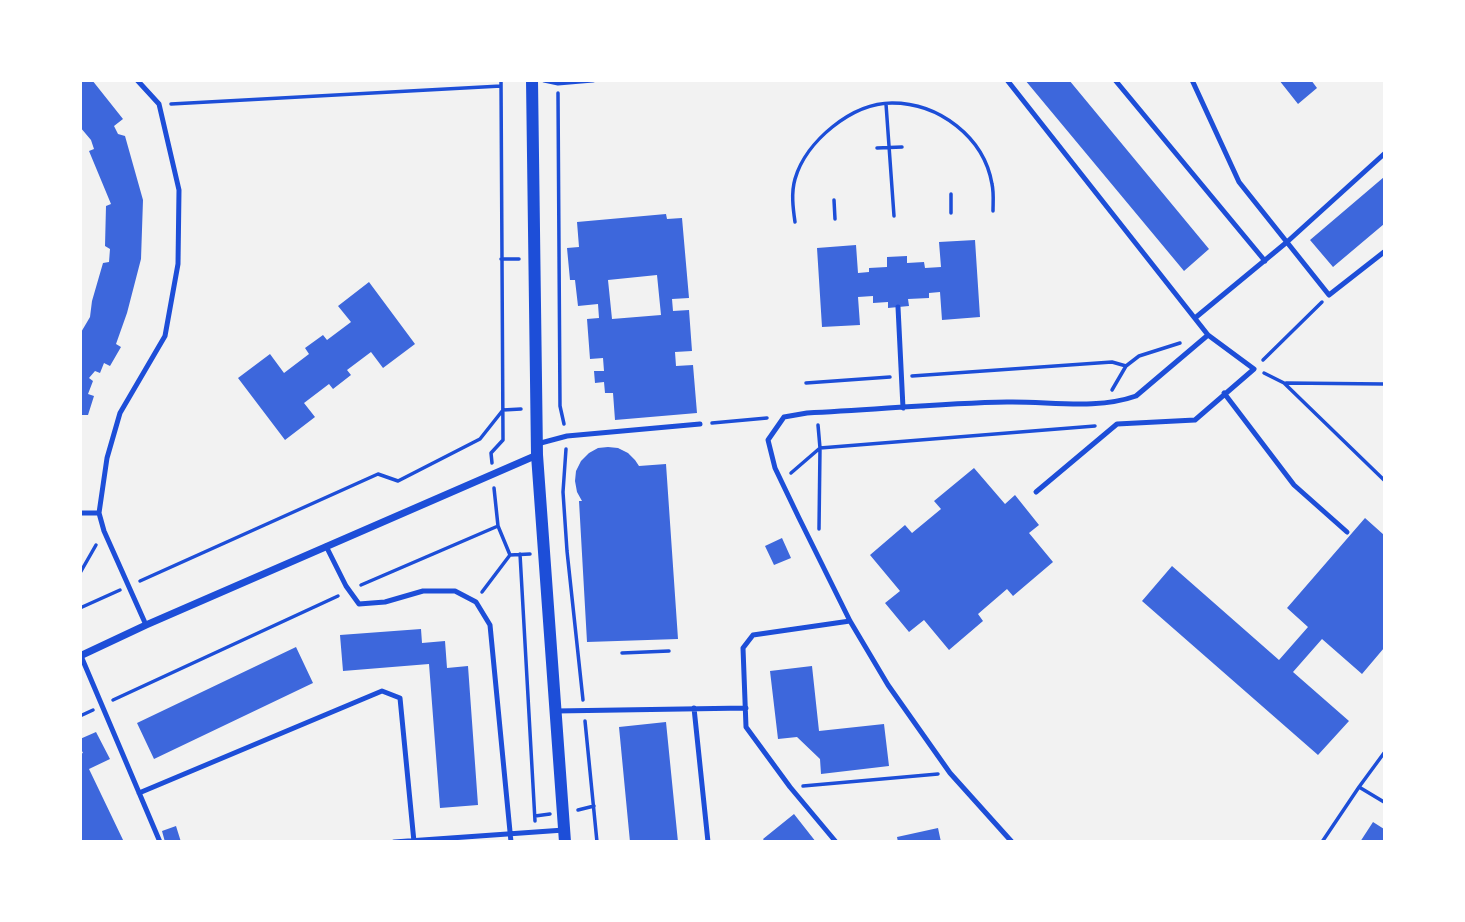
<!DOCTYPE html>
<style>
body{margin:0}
#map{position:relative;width:1465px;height:922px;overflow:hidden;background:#f2f2f2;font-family:Bitter,serif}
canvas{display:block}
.frame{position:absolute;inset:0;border:82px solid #fff;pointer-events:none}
</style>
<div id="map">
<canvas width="1465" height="922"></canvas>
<div class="frame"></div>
</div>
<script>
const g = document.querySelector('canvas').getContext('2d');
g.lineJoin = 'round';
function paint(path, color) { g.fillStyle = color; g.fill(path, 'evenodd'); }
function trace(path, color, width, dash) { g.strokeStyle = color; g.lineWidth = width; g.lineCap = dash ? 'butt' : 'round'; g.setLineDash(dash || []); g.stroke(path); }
paint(new Path2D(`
 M80 80H92L123 119 114 126 118 134 125 136 143 200 141 259 127 313 116 344 121 347 110 366 104 363 100 373 95 371 89 378 93 381 88 394 94 396 88 415H80V334L90 317 92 301 103 263 109 262 110 249 105 246 106 206 111 204 89 151 94 149 91 140 80 127Z
 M1025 80H1069L1209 249 1184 271Z
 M1279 80H1311L1317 88 1298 104Z
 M1384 177V224L1333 267 1310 240Z
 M666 214 667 219 682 218 689 298 672 299 673 311 689 310 692 351 675 352 676 366 693 365 697 413 615 420 613 393H605L604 382 595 383 594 371H604L603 358 590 359 587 319 599 318 598 304 578 306 575 280H570L567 248 579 247 577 222ZM657 275 661 315 612 319 608 280Z
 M975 240 980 317 942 320 940 292 929 293V298L908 299 909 306 888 308V302L873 303V296L858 297 860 325 822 327 817 248 856 245 858 273 869 272V268L887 267V257L907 256V263L924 262 925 268 941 267 939 242Z
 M369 282 415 344 383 368 371 352 347 370 351 375 333 389 329 384 304 403 315 417 285 440 238 378 270 354 284 373 309 354 305 348 323 335 327 340 351 322 338 306Z
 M608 447 618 448 628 453 635 460 639 466 666 464 678 639 587 642 579 501H582L577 492 575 481 576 471 581 461 589 453 598 448Z
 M974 468 1005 504 1015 495 1039 525 1029 533 1053 562 1013 596 1007 589 978 614 983 621 949 650 924 620 909 632 885 603 900 591 870 555 905 525 912 533 941 509 934 501Z
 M1365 518 1384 535V648L1362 674 1322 639 1293 672 1349 721 1318 755 1142 601 1172 566 1279 660 1308 627 1287 608Z
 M782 538 791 558 774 565 765 546Z
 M421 629 422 643 445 641 447 668 468 666 478 805 440 808 429 664 343 671 340 635Z
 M296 647 313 683 154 759 137 723Z
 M812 666 819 731 884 724 889 766 821 774 820 759 797 737 778 739 770 671Z
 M666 722 678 842H630L619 727Z
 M96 732 110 759 89 769 124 842H80V754L83 753 80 747V739Z
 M794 814 816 842H765L763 839Z
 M1373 822 1384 829V842H1360Z
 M176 826 181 842H165L162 831Z
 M938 828 941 842H898L897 837Z`), '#3d67dc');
trace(new Path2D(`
 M558 93 560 406 564 424
 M171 104 501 86
 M886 104 894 216
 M877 148 902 147
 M951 194V213
 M834 200 835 219
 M795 222C793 208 791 193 795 179 806 141 852 103 892 103 939 103 984 137 992 184 994 193 993 202 993 211
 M501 259H519
 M1263 360 1322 302
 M1264 373 1284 383 1384 480
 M912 376 1112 362 1126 366
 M806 383 890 377
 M1286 383 1384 384
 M1112 390 1126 366 1139 356 1180 343
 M712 423 767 418
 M818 425 820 448 819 529
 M566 449 563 492 567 551 583 700
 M492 463 491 453 503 440 501 80
 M791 473 820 448 1095 426
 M498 526 510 555 530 554
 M520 554 535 821
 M80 573 96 545
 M140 581 378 474 398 481 480 439 503 410 521 409
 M361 585 498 526 494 488
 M482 592 510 555
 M80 608 120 590
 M622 653 669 651
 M113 700 338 596
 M80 716 93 710
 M585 721 597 842
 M803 786 938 774
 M1359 787 1384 802
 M578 810 594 806
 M535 816 550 814
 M1322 842 1359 787 1384 753`), '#1d4ed8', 3.5);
trace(new Path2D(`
 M137 80 159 104 179 190 178 264 165 336 120 413 107 458 99 513 104 531 146 625
 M544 80 558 83 593 80
 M1007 80 1208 335 1254 369 1195 420 1117 424 1036 492
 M1115 80 1265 261
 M1192 80 1239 182 1329 295 1384 252
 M898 307 903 408
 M1195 318 1287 242 1384 154
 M1224 393 1294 485 1347 532
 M537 444 567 436 700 424
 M80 513H99
 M326 546 346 586 359 604 385 602 423 591H455L476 602 490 625 511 842
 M81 656 160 842
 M694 708 708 842
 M556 711 746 708
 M139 793 382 691 400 698 414 842
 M394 842 564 830
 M836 842 790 787 746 727 743 648 753 635 850 621
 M1012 842 950 773 888 685 850 621 799 518 775 468 768 440 784 417 807 413C874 410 941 403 1007 402 1048 401 1097 410 1136 396L1208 335`), '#1d4ed8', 5);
trace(new Path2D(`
 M80 656 146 625 537 455`), '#1d4ed8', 7);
trace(new Path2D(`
 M532 80 537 455 565 842`), '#1d4ed8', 12);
</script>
